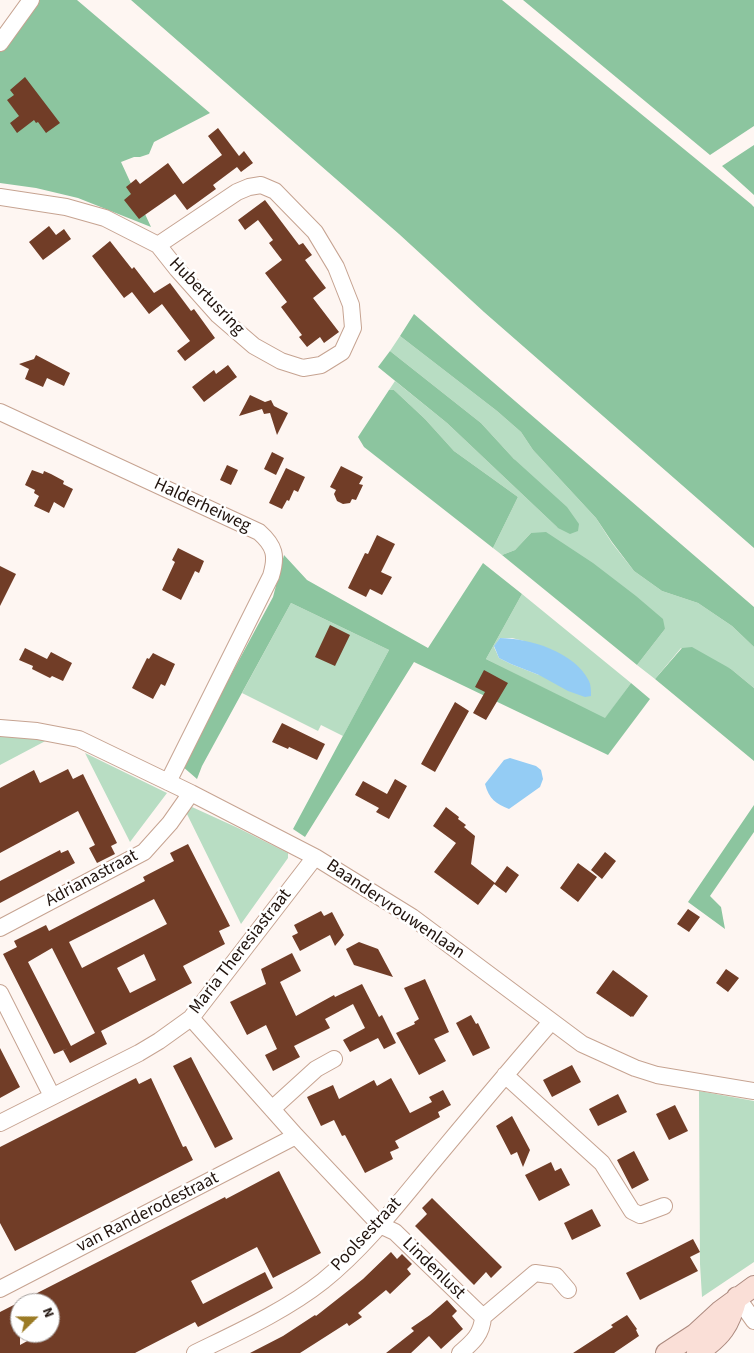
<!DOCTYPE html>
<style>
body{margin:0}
#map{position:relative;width:754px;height:1353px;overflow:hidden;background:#fef6f2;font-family:"Source Sans 3",sans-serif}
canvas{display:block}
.north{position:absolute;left:10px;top:1293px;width:50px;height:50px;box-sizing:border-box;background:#fff;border:1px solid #a6a19f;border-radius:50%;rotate:68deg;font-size:14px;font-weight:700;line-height:20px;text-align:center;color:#21140e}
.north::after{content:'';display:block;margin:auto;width:18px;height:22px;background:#9b7b25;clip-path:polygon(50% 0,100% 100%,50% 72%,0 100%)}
</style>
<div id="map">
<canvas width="754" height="1353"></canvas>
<div class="north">N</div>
</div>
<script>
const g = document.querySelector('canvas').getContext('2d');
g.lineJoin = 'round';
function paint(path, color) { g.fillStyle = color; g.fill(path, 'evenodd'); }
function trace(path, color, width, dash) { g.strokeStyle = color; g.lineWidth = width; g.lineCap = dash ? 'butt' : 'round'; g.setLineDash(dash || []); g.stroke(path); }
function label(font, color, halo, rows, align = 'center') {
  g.font = font + ' "Source Sans 3",sans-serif'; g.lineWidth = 5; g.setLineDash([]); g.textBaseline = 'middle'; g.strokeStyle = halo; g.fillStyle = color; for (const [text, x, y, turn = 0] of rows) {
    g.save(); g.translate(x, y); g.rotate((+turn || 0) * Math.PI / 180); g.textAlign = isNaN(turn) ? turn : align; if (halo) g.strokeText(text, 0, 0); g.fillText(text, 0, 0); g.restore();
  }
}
paint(new Path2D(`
 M400 336 497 411 521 432 533 450 596 518 612 543 634 571 662 591 698 603 732 626 754 647V688L731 669 681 648 655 679 637 665 665 629 531 533 515 550 502 555 493 548 518 497 454 451 425 419 394 390H389L395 381 447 423 558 528 514 459 481 423 390 351Z
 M522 594 631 683 605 719 486 659ZM500 638H512L524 641 539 675 511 664 499 658 494 647Z
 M291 603 389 650 343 736 321 725 318 731 242 693Z
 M0 736 53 737 0 765Z
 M85 753 167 793 130 842Z
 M192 807 238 828 288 853V858L241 924 185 810Z
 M699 1091 754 1101V1262L702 1297 700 1264Z`), '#b8ddc3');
paint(new Path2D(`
 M38 0H77L210 113 154 142 149 154 140 157H134L121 162 151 227 78 198 36 188 0 183V52Z
 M131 0H502L751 204 754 207V548L484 312 399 234Z
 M523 0H754V126L710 155Z
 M754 145V195L722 166Z
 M414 314 754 607V647L732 626 698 603 662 591 634 571 612 542 596 518 533 450 521 432 497 411 400 336Z
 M390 351 481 423 514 459 567 507 579 524 578 531 570 534 558 528 447 423 378 367Z
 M389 390H394L425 419 454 451 518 497 493 548 364 447 358 437Z
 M546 532 593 563 636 596 663 619 665 629 637 665 502 555 515 550 531 533Z
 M284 555 307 580 428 648 483 563 522 594 486 659 605 718 631 683 650 699 608 755 414 662 305 837 293 829 389 650 291 603 202 766 197 779 182 766 273 597Z
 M692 647 731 669 754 688V761L655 679 682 648Z
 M754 805V832L710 896 721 907 725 929 688 902Z`), '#8cc59f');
paint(new Path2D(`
 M500 638C529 638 575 652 589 681 591 685 591 691 591 696L585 697 568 691 539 675 511 664 499 658 494 646Z
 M510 758 536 766 541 770 543 779 540 787 509 809C496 804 489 799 485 784L504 760Z`), '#94ccf4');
paint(new Path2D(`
 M25 77 60 123 46 133 38 122 36 123 34 120 17 133 10 123 19 116 7 100 14 95 10 90Z
 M218 128 239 156 244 151 253 163 241 172 237 167 213 185 216 189 187 210 175 194 139 219 124 200 131 194 126 187 136 179 140 184 168 163 183 184 222 155 208 136Z
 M265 200 299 245 303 243 312 255 305 260 326 288 313 298 339 332 324 343 320 337 307 347 299 337 302 335 281 307 287 302 265 273 282 260 269 243 273 240 258 220 245 230 238 220Z
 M49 226 56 235 64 229 71 239 43 260 29 242Z
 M110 241 132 269 134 267 154 293 170 283 191 311 194 309 215 338 185 361 177 351 190 341 162 304 149 314 132 292 124 298 92 256Z
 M36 355 70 373 64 386 47 378 43 387 25 379 29 369 19 364 34 359Z
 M228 365 237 377 204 402 192 387 214 370 216 374Z
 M250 395 265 402 271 400 274 406 288 413 277 435 270 413 264 414 262 409 239 416Z
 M272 452 284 458 276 475 264 469Z
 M227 465 238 470 231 485 220 480Z
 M341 466 363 477 359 484 363 485 356 500 352 499 350 503 343 504 337 501 334 494 336 490 330 487Z
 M286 468 305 477 298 492 294 490 289 501 287 500 282 509 269 503Z
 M32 470 43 474 44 471 51 474 64 481 63 484 73 489 64 508 54 502 49 513 34 506 39 496 34 493 35 490 25 485Z
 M377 535 395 544 381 572 392 577 382 595 370 589 366 597 348 588 365 553 368 554Z
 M178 548 204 561 199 573 195 571 181 600 162 590 175 562 172 560Z
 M0 566 16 574 0 606Z
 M330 625 350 635 335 666 315 657Z
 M25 648 47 659 51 652 72 663 63 681 52 676 50 678 32 669 33 666 19 660Z
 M153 653 175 664 165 686 161 684 153 699 132 688 147 658 149 659Z
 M484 670 508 683 486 720 473 713 485 692 475 687Z
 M455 702 469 711 435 772 421 764Z
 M282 723 325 744 317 760 289 747 288 749 272 742Z
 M68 769 73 779 83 774 117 843 111 846 115 854 97 863 89 848 95 845 78 811 0 853V788L34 770 40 783Z
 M395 779 407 786 389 819 376 812 379 808 355 795 363 781 387 794Z
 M446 807 459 817 458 819 466 825 464 827 475 836 471 864 495 883 507 866 519 875 506 893 494 884 478 905 434 872 456 843 433 826Z
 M188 844 230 926 219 931 225 944 183 966 192 983 101 1031 107 1044 70 1063 63 1050 68 1048 54 1054 3 954 17 947 14 941 46 925 49 931 145 881 143 877 174 861 170 853ZM154 899 167 924 82 968 69 942ZM52 948 95 1033 71 1046 28 962ZM144 954 156 980 130 993 117 968Z
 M60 850 61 853 68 850 75 863 0 903V881Z
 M605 852 616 861 602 879 591 870Z
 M578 863 597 877 578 902 560 888Z
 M688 909 700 917 689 932 677 924Z
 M321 911 324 916 332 912 344 935 335 946 330 935 300 951 292 936 298 933 294 925Z
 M359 942 378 949 393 977 354 965 346 949Z
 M292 953 301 971 280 982 296 1016 334 995 335 997 362 984 379 1017 382 1015 396 1043 384 1049 378 1038 350 1052 343 1040 365 1028 353 1004 325 1019 330 1028 294 1046 300 1057 273 1071 265 1055 277 1049 266 1025 247 1035 230 1002 266 984 261 969Z
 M726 969 739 978 728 992 716 983Z
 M613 970 648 996 633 1017 632 1016 631 1017 596 993Z
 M425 979 449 1032 434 1039 446 1061 419 1075 396 1033 415 1024 414 1022 419 1019 404 988Z
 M471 1015 476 1024 478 1023 490 1048 473 1056 456 1023Z
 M0 1048 20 1087 0 1098Z
 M191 1057 233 1139 215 1148 173 1066Z
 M572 1065 581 1082 552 1097 543 1080Z
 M136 1078 139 1084 151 1078 183 1147 186 1146 193 1160 15 1251 0 1223V1147Z
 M391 1078 410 1113 432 1102 429 1097 443 1090 451 1105 438 1112 440 1117 395 1141 399 1148 390 1152 393 1159 365 1173 345 1135 342 1136 334 1120 321 1126 307 1097 333 1085 339 1099 374 1080 377 1086Z
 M618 1094 627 1112 598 1126 589 1109Z
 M675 1105 688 1131 669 1140 656 1114Z
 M512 1116 530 1150 523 1167 517 1152 511 1155 496 1126Z
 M634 1151 649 1180 632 1189 617 1160Z
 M551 1162 555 1171 561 1168 570 1185 539 1201 525 1175Z
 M279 1171 321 1253 273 1278 257 1247 191 1281 203 1304 265 1272 273 1288 198 1327 195 1322 135 1353H0V1312L225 1197 226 1199ZM20 1303H50V1333H42L20 1345Z
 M432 1198 502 1267 491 1278 486 1272 474 1285 415 1226 427 1214 422 1208Z
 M592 1209 601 1226 572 1240 564 1223Z
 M693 1239 700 1252 690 1257 698 1271 640 1300 626 1273Z
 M391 1252 397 1259 402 1254 412 1264 407 1269 411 1274 390 1294 386 1290 358 1313 362 1317 349 1326 347 1323 300 1353H250L283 1336 315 1315 316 1316 363 1279Z
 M447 1300 457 1311 452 1316 463 1329 441 1349 429 1336 411 1353H386L414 1331 411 1328 430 1315Z
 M627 1315 637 1329 636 1330 639 1336 614 1353H573L613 1327 611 1325Z`), '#713d27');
const minor = new Path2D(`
 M0 43 31 0
 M0 197 66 207 105 218 158 245 177 269 218 315 254 346 281 361 303 368 321 365 342 352 353 328 351 305 336 267 315 232 275 191 261 185 249 187 237 192 158 245
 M0 412 259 532C275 546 277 556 271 576L168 782
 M0 728 37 731 79 739 191 793 315 857 412 917 582 1044 635 1068 657 1075 754 1091
 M0 928 144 852 170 823 191 793
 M0 993 52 1096
 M191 1018 296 1136 380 1225 395 1232 483 1317C482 1334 473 1342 460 1353
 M505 1075 602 1163 632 1211 640 1215 664 1206
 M272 1109 316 1069 334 1059
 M0 1123 139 1053 159 1041 191 1018 315 857
 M0 1289 296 1136
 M737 1297 754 1321
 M483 1317 535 1273 556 1276 568 1290
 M195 1353C238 1332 285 1311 323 1281 365 1247 397 1205 431 1164 471 1116 510 1069 551 1022`);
const major = new Path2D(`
 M666 1353 695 1334 720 1311 754 1286
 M697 1353C722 1337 730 1325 737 1297`);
trace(minor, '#c6a391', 18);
trace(major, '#ac8a7f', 22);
trace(minor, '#fff', 16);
trace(major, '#fadfd7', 20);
label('18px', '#21140e', '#fff', [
 ["Hubertusring",206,297,46],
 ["Halderheiweg",202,506,25],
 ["Adrianastraat",92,879,-28],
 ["Baandervrouwenlaan",395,910,34],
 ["Maria Theresiastraat",241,952,-52],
 ["van Randerodestraat",148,1213,-27],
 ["Poolsestraat",367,1235,-47],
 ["Lindenlust",433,1269,44]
]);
</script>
